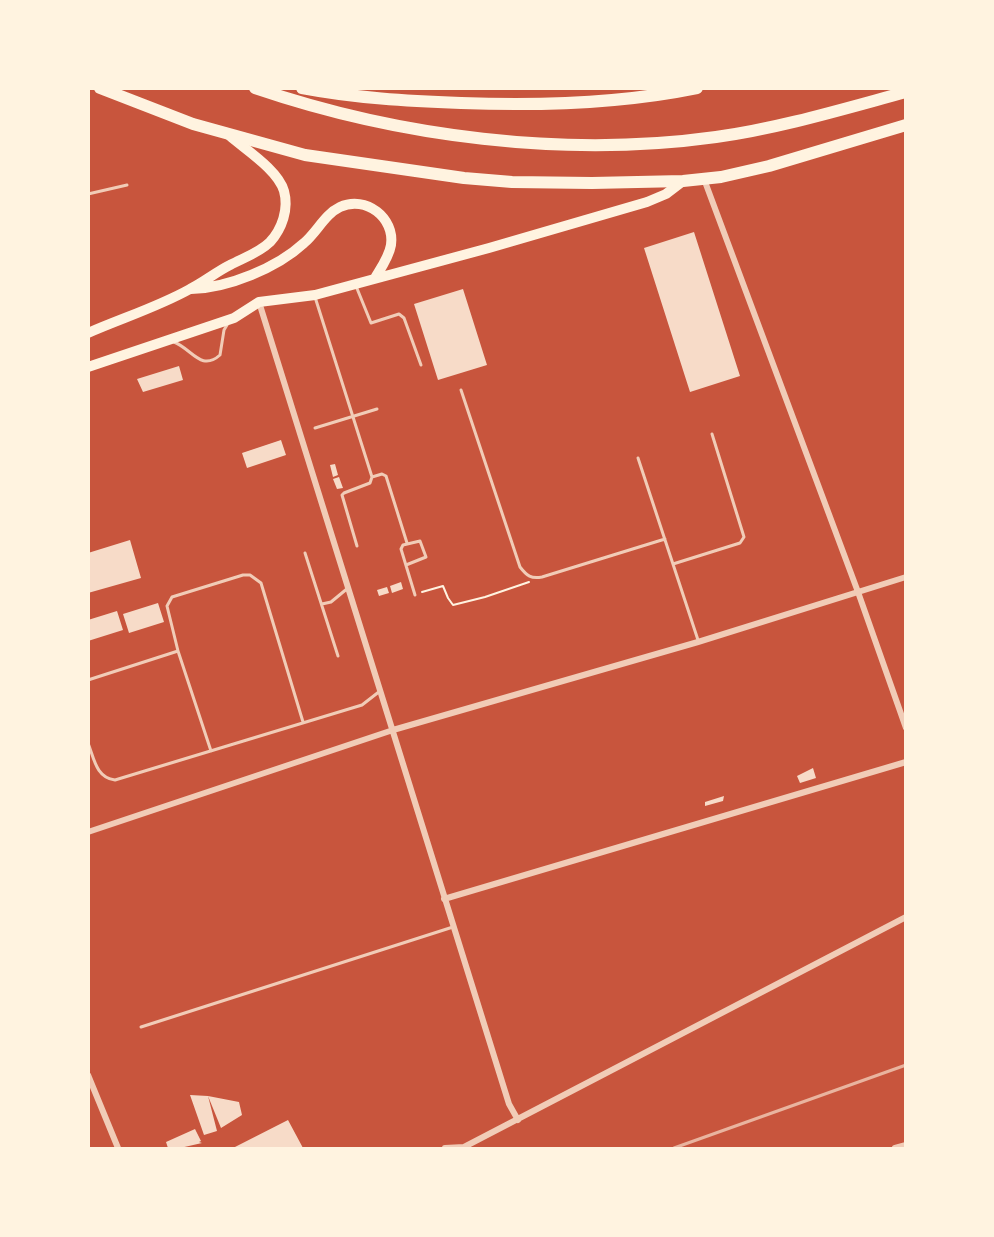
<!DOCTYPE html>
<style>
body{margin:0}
#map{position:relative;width:994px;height:1237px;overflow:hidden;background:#c8553d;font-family:Jost,sans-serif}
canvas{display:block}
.frame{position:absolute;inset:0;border:90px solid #fff3e0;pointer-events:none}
</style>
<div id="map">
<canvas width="994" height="1237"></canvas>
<div class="frame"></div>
</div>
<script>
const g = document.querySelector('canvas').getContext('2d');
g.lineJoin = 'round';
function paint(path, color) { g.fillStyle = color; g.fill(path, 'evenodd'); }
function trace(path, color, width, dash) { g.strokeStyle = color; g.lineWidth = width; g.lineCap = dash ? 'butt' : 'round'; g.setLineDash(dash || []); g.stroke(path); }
paint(new Path2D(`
 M694 232 740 376 690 392 644 248Z
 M463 289 487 365 438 380 414 304Z
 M179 366 183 380 143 392 137 379Z
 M281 440 286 455 247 468 242 453Z
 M335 464 338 475 333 477 330 465Z
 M339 477 343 488 337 489 333 479Z
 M130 540 141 578 88 593V553Z
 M401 582 403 589 392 593 390 586Z
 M387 587 389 593 379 596 377 590Z
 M158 603 164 622 129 633 123 614Z
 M117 611 123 630 88 641V620Z
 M813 768 816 778 800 783 797 776Z
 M724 796 723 801 705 806V802Z
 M190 1095 208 1096 217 1131 204 1135Z
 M208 1096 239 1102 242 1115 221 1128Z
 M288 1120 303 1148H233Z
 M195 1129 201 1141 199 1142 202 1143 180 1148H168L166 1142Z`), '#f7dbc8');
trace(new Path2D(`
 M422 592 443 586 448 598 453 605 485 597 529 582`), '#fff3e0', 2);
trace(new Path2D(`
 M88 194 127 185
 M356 286 371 323 399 314 404 318 421 365
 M315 297 372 477 370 483 344 493 342 495 357 546
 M174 342C192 349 201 372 220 355L224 330 227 325
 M461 390 520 567C527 576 531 579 542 577L665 539
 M315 428 377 409
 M638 458 698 640
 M372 477 382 474 386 476 407 543
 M305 553 338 656
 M673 564 740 543 744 537 712 434
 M406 565 426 557 420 541 403 545 401 549 415 595
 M322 604 331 602 348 588
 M88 680 178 651
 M88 743C94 758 96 778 115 780L362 705 380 691
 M211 751 178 651 167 606 172 597 243 575H250L261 583 303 722
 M141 1027 453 927`), '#f1ccb7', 3);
trace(new Path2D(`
 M704 179 858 592 906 728
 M259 302 509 1104 518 1120
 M88 832 393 730 698 642 906 577
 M444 899 906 762
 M88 1075 118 1148
 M445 1148 464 1147 906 917
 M895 1148 906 1145`), '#f1ccb7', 6);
trace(new Path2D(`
 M191 289C228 288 277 268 304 243 317 232 325 214 340 207 366 195 395 218 391 245 389 257 381 268 375 278
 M88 333C122 318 158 307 190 289 204 282 216 272 230 265 243 258 259 253 270 242 282 229 289 209 284 191 278 170 246 150 230 136
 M88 367 234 318 259 302 315 295 489 248 647 202 666 194 683 181`), '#fff3e0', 10);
trace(new Path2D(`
 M100 88 193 124 305 155 464 178 512 182 592 183 683 181 721 177 769 166 906 125
 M255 88C399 137 565 158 716 137 780 128 843 109 906 92
 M302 88C355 98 407 101 461 103 540 106 619 104 697 88`), '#fff3e0', 12);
trace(new Path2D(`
 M674 1148 906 1065`), '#e9b49f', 3);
</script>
